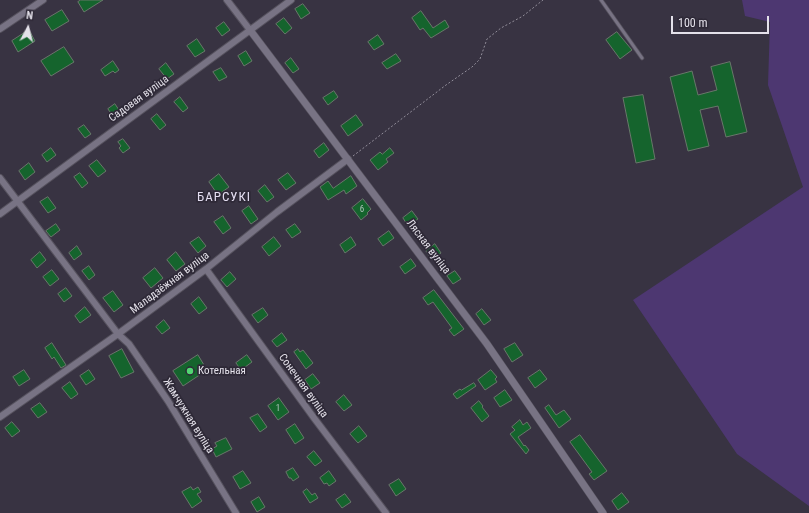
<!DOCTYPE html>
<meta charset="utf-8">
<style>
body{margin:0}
#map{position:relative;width:809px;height:513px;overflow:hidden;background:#383342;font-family:"Roboto Condensed",sans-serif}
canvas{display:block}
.north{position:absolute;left:8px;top:8px;width:40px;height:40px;-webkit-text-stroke:3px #2e2937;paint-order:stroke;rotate:7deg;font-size:11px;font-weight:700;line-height:16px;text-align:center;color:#e4e1ea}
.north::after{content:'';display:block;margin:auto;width:14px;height:18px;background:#e4e1ea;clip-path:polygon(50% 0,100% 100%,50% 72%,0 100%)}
.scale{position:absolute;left:671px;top:16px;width:98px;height:18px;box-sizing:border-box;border:2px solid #e4e1ea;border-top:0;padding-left:5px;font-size:12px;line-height:14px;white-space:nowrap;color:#e4e1ea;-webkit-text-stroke:3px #2e2937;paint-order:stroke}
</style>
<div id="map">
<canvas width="809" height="513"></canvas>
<div class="north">N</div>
<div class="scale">100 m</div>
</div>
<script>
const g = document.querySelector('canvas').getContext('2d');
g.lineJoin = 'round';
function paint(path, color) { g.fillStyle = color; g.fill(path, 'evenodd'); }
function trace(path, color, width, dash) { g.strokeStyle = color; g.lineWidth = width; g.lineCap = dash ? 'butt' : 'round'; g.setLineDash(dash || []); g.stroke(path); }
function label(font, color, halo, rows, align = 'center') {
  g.font = font + ' "Roboto Condensed",sans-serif'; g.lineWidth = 3.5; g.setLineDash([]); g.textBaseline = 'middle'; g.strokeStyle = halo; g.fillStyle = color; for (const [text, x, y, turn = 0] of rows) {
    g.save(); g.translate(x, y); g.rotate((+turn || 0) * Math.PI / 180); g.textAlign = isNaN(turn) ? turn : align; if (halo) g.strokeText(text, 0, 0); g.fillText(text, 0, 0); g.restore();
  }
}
paint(new Path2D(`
 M742 0H809V506L737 454 633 300 803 187 768 85 770 22 745 16Z`), '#4d3771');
const building = new Path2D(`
 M81 0H103L84 12 78 2Z
 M303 4 310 13 301 19 295 9Z
 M62 10 69 21 52 31 45 20Z
 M421 11 433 28 445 20 449 27 431 38 423 28 420 30 412 18Z
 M284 18 292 28 285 34 276 24Z
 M224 22 230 30 222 36 216 28Z
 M29 30 35 41 18 52 12 41Z
 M617 32 632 50 620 59 606 40Z
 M378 35 384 44 374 50 368 42Z
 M197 39 205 51 195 57 187 46Z
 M64 47 74 62 51 76 41 61Z
 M246 51 252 61 244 66 238 56Z
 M396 54 401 61 387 69 382 63Z
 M291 58 299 69 293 73 285 63Z
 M113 61 119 70 115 73 113 71 105 76 101 70Z
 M730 62 747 132 726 137 718 106 700 110 709 146 688 151 670 77 692 71 698 95 717 90 711 67Z
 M166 63 174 74 167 79 159 69Z
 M221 68 227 77 219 81 213 72Z
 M334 91 338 97 328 105 323 98Z
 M643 95 655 159 636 163 623 98Z
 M180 97 188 108 183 112 174 102Z
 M115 104 121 113 114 118 108 109Z
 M157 114 166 125 160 130 151 119Z
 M356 115 363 125 348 136 341 126Z
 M84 125 91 134 85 138 78 129Z
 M123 139 130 148 123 153 119 148 121 146 118 142Z
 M324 143 329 150 319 158 314 151Z
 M51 148 56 155 47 162 42 155Z
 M390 148 394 153 386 159 388 162 378 170 370 160 380 152 382 154Z
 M97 160 106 171 98 177 89 166Z
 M29 163 35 172 25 180 19 171Z
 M80 173 88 183 82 188 74 177Z
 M288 173 296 183 286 190 278 180Z
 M219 174 229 187 218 195 209 182Z
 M351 176 357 186 346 194 344 190 328 200 320 187 328 181 333 188Z
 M265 185 274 197 267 202 258 191Z
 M48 197 56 208 48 213 40 202Z
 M363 199 371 209 367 213 368 214 361 220 352 208Z
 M249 206 258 219 251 224 242 211Z
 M412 211 418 219 408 226 403 218Z
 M223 216 231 228 223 234 214 222Z
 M56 224 60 230 51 237 46 231Z
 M295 224 301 232 292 238 286 230Z
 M389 231 394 238 383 246 378 239Z
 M199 237 206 246 198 253 190 243Z
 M274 237 281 246 269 256 262 247Z
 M351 237 356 245 345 253 340 245Z
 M435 244 441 253 432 260 426 251Z
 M77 246 82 254 74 260 69 253Z
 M40 252 46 260 37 268 31 260Z
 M176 252 185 264 176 271 167 260Z
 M411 259 416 266 405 274 400 267Z
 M89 266 95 275 89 280 82 271Z
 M155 268 163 278 151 288 143 278Z
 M52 270 59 279 50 286 43 277Z
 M455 271 461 279 453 284 447 276Z
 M230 272 236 279 227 287 221 280Z
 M66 288 72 296 64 302 58 294Z
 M434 290 464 329 454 336 449 330 452 328 433 302 428 305 423 298Z
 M113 291 123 305 114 312 103 298Z
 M199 297 207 308 199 314 191 304Z
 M85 307 91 315 80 323 75 316Z
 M263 308 268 315 258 323 252 315Z
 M482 309 491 320 484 325 476 314Z
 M164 320 170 328 162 334 156 327Z
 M282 333 287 340 277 347 272 341Z
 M52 343 66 365 61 368 54 357 52 359 45 348Z
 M515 343 523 355 512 362 504 349Z
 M122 349 134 372 121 378 109 356Z
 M298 349 300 352 303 350 313 363 306 369 294 352Z
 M198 355 207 370 183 386 173 371Z
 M247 355 252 362 241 370 236 363Z
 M24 370 30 379 19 386 13 377Z
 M89 370 95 379 86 385 80 376Z
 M491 370 497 377 495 379 497 382 485 390 478 380Z
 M540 370 547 379 535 388 528 378Z
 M313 374 320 383 311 389 305 380Z
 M70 382 78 394 71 399 62 388Z
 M474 383 476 386 457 399 453 394 460 389 461 390Z
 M505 390 512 400 500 407 494 398Z
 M344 395 352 405 344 411 336 402Z
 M279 398 289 412 278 420 268 406Z
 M479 401 483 406 482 407 489 416 482 422 471 408Z
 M40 403 47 412 38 418 31 409Z
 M549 405 556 415 564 410 571 419 559 428 545 408Z
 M258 414 267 427 260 432 250 418Z
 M520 420 523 425 527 422 531 428 518 437 524 446 525 445 529 450 526 454 510 434 515 430 512 427Z
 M12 422 20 431 12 437 5 428Z
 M295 424 304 438 295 444 286 430Z
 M359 426 367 436 358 443 350 434Z
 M580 435 607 471 594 480 589 474 592 472 570 442Z
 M226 438 232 449 216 457 212 449 217 446 215 443Z
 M314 451 322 461 315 466 307 457Z
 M293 468 299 477 293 481 291 478H289L286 472Z
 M243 471 251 483 240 489 233 477Z
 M329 471 336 481 329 486 327 483 324 484 320 478Z
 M399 479 406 489 396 496 389 485Z
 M191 487 193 490 198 487 201 492 197 494 202 501 192 508 182 492Z
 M307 489 312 495 315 493 318 498 310 503 303 492Z
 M622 493 629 502 618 510 612 501Z
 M345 494 351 502 342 508 336 500Z
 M259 497 265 507 257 512 251 502Z`);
paint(building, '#15642d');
trace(building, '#68776a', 1);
const service = new Path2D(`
 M601 0 642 58`);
const minor = new Path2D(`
 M227 0 250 30
 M0 29 43 0
 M0 178 118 334 129 344 168 401 236 513
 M0 214 291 0
 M206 269 314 418 386 513
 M0 417 118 334 206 269 277 212 348 159`);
const tertiary = new Path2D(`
 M250 30 487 344 603 513`);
trace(service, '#56525e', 4.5);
trace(minor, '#56525e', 8);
trace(tertiary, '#56525e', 8);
trace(new Path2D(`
 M353 156 446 85 472 67 480 59 487 39 501 28 523 16 543 0`), '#928e9a', 1, [2, 2]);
trace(service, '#787384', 3);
trace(minor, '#787384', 6);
trace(tertiary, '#787384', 7);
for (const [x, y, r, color] of [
 [190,371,4,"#52d673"]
]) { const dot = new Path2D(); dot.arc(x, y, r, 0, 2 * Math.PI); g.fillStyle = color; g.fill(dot); trace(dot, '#2e2937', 1.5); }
label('9px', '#b0c2bb', null, [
 ["6",362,210],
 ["1",278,409]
]);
label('11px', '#e4e1ea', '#2e2937', [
 ["Садовая вуліца",139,99,-36],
 ["Лясная вуліца",428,247,53],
 ["Маладзёжная вуліца",170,283,-37],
 ["Сонечная вуліца",303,386,54],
 ["Жамчужная вуліца",188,416,58]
]);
label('11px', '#e4e1ea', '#2e2937', [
 ["Котельная",198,371]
], 'left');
g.letterSpacing = '1px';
label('13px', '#e4def1', '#2e2937', [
 ["БАРСУКІ",224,198]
]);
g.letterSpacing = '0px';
</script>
